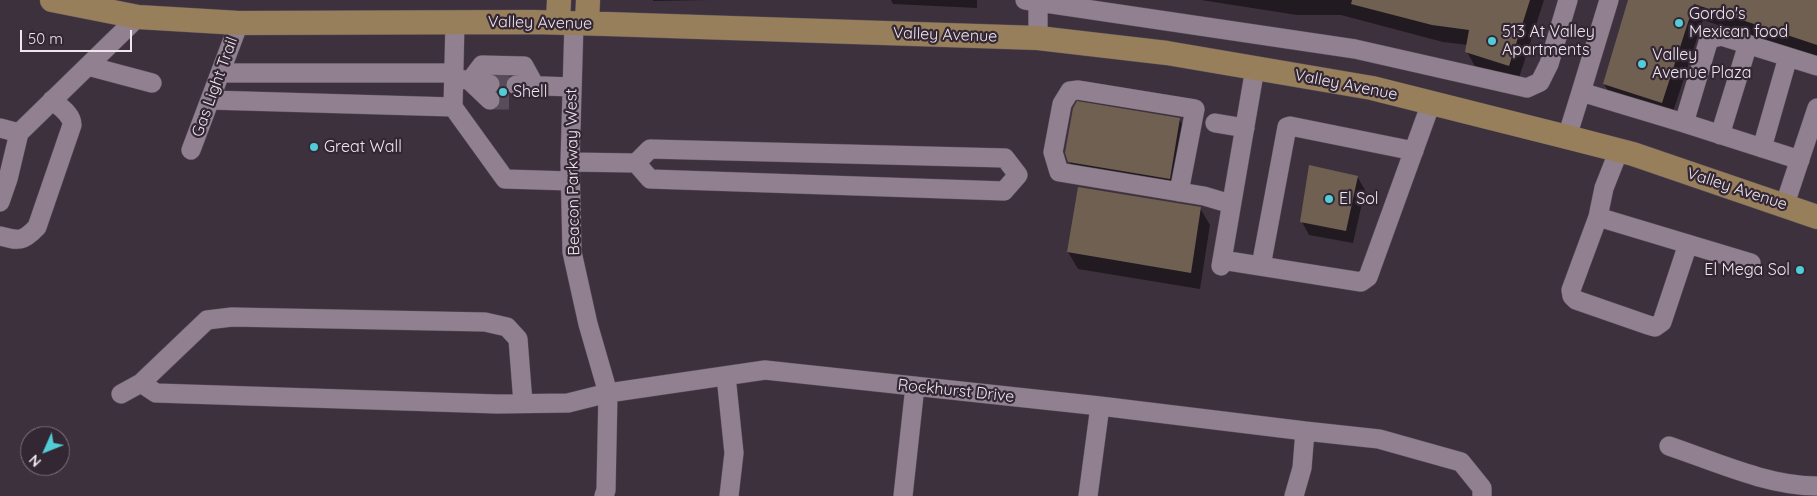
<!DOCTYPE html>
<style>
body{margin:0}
#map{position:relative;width:1817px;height:496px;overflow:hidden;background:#3e313e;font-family:Quicksand,sans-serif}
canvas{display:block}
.north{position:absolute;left:20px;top:426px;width:50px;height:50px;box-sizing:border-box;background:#342734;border:1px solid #7e737e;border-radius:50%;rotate:226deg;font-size:14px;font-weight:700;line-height:20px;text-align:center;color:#eee5ee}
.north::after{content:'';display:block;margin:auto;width:18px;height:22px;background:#52ccd6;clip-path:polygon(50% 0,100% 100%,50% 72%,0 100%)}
.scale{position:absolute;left:20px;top:30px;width:112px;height:22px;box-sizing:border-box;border:2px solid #eee5ee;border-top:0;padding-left:6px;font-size:15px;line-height:18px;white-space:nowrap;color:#eee5ee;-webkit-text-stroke:4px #342734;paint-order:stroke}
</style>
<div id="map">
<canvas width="1817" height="496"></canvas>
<div class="north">N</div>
<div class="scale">50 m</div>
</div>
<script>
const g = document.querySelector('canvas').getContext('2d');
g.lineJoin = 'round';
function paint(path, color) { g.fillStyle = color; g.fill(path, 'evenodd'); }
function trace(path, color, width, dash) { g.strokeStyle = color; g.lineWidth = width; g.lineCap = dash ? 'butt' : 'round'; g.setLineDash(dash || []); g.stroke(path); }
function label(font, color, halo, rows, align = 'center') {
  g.font = font + ' Quicksand,sans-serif'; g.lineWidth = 4.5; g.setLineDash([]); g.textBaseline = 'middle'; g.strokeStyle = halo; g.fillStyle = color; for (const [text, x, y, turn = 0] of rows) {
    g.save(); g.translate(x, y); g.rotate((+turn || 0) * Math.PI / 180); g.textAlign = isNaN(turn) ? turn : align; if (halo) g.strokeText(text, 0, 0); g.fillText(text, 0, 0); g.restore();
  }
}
paint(new Path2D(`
 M653 0H711L653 1Z
 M891 0H977V8L893 4Z
 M1201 0H1544L1518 81 1476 68 1467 52 1468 45 1443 42 1341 15H1297Z
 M1630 0H1817V58L1703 20 1671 118 1614 100 1604 84Z
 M1179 119 1189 136 1179 195 1079 178 1069 162Z
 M1310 167 1358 178 1365 190 1353 243 1309 235 1302 222Z
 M1200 208 1210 225 1200 289 1078 269 1068 252Z`), '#0007');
paint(new Path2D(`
 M1352 0H1530L1509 66 1465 52 1469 30 1432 25 1351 4Z
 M1628 0H1817V45L1694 4 1662 103 1603 84Z
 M1077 101 1180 118 1170 179 1068 162 1065 153 1073 108Z
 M1309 165 1358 176 1346 231 1300 222Z
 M1078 187 1201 207 1191 273 1067 252Z`), '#6f6052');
trace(new Path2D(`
 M490 84 516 85
 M490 100H516`), '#584c58', 19, [19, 9]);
const minor = new Path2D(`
 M1025 0 1355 49 1527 88 1540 82 1549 64 1568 0
 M455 22 453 107 505 179 570 181
 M574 23 570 162 572 252 588 324 608 393 606 490 604 496
 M1038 38V0
 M88 66 152 83
 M220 73H454
 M460 79 490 84
 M470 81 482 65 524 66 535 86
 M470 81 490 100
 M516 85 572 87
 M1581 92 1609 0
 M210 100 453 107
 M1215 123 1245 128
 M0 128 19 133
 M1720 135 1748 44
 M1567 137 1581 92 1684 123
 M1762 148 1788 57
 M650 149 1005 158 1018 175 1004 191 650 179 636 163Z
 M191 150 239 23
 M1619 150 1604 188 1598 217 1751 263
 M1800 160 1684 123 1709 39 1721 36 1817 66
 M570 162 636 163
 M1179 192 1195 109 1078 90 1070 91 1062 104 1053 152 1059 172 1204 196 1231 204
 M0 202 8 179 19 133 138 17
 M1785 204 1817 108
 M1598 217 1571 290 1572 296 1576 300 1648 325 1655 327 1662 322 1688 244
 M0 236C19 241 23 242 37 227L72 125C72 114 60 107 52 100
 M1222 260 1361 282 1368 277 1431 103
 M1221 266 1255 68
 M1261 266 1287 127 1290 126 1414 151
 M726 376 734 453 729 496
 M141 383 156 393 497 404 568 403 608 393 765 370 1100 406 1305 431
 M121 394 141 383 207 320 232 317 485 322 507 327 518 339 523 403
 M1669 446C1716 462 1768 486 1817 486
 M903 496 915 386
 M1088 496 1100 406
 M1294 496 1302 468 1305 431 1379 439 1461 462 1482 488V496`);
const major = new Path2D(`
 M52 0 138 17 239 23 532 22 607 24 1038 38 1167 53 1372 88 1567 137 1633 154 1817 217
 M558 22 559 0
 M587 23 588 0`);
trace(minor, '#594d59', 20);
trace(major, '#594d59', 25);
trace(minor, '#908090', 19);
trace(major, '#977f5c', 24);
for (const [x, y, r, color] of [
 [1679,23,5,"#52ccd6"],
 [1492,41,5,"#52ccd6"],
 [1642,64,5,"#52ccd6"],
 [503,92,5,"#52ccd6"],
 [314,147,5,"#52ccd6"],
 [1329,199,5,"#52ccd6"],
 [1800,270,5,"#52ccd6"]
]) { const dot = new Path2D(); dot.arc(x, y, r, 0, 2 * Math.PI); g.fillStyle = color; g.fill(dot); trace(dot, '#342734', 2); }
label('16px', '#eee5ee', '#342734', [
 ["Gordo's",1689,14],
 ["Mexican food",1689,32],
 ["513 At Valley",1502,32],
 ["Apartments",1502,50],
 ["Valley",1652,55],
 ["Avenue Plaza",1652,73],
 ["Shell",513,92],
 ["Great Wall",324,147],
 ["El Sol",1339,199],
 ["El Mega Sol",1790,270,"right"]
], 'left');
label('16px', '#eee5ee', '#342734', [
 ["Valley Avenue",540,23,1],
 ["Valley Avenue",945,35,2],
 ["Valley Avenue",1346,85,11],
 ["Gas Light Trail",215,87,-70],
 ["Beacon Parkway West",573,172,-91],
 ["Valley Avenue",1737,189,18],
 ["Rockhurst Drive",956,391,6]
]);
</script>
